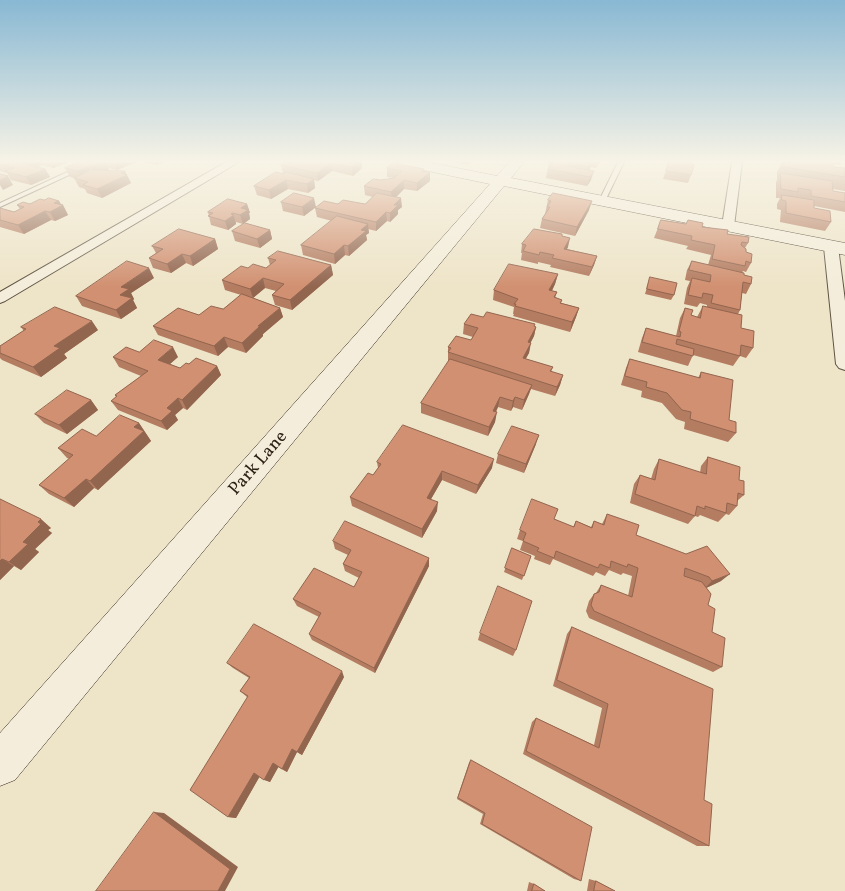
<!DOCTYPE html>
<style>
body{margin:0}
canvas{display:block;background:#eee4c8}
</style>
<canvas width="845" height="891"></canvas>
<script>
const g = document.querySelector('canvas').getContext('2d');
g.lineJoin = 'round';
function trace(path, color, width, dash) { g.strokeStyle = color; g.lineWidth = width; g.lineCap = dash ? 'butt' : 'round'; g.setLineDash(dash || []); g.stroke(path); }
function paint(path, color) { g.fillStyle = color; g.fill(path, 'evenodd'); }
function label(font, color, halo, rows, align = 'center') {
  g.font = font + ' Vollkorn,serif'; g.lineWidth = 4.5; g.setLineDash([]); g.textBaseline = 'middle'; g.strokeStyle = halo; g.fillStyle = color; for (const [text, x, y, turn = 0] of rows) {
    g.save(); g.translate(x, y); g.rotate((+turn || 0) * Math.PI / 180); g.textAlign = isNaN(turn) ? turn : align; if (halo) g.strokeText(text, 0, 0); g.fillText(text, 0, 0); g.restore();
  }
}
const lane = new Path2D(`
 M89 162H97L0 207V203Z
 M618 162H624L605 201 600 202 599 201Z`);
const street = new Path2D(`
 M226 162H239L5 301 0 303V292Z
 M732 162H742L734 226 728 230 722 226Z
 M831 243 838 247 845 301V370L839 368 836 364 824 247Z`);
const secondary = new Path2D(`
 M397 162H427L497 176 509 162H524L511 178 845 243V255L504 186 15 780 0 786V733L490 184 404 166Z`);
trace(lane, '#5e5242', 2);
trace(street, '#5e5242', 2);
trace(secondary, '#2e2116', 1);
paint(lane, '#f4eddb');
paint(street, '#f4eddb');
paint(secondary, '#f4eddb');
paint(new Path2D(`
 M0 162H68L53 168 42 165 38 167 45 169 50 177 31 185 11 180 7 173 0 171Z
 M79 162H136L117 170 108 168 109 170 106 171 126 174 131 183 102 198 87 193 85 189 79 187 74 178 70 177 65 168Z
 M144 162H163L157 165Z
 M286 162H362V168L353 176 332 171 318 181 314 180 315 188 308 193 288 189 271 199 257 195 254 186 283 174 281 165Z
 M452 162H471L468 165Z
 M549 162H600L596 168 590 167 589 170 591 180 587 186 546 178Z
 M669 162 691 164V175L688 183 663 179Z
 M782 162H841L839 165 833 164 834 167 845 168V191L833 189V191L845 193V212L814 206V208L831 222 825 231 780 222 781 210 777 209V204L780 198H776V182L777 180V172Z
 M387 168 430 172V181L417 191 404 189 396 197 402 207 398 210V214L390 222 387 221 376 231 368 229 369 233 366 235 367 240 349 256 345 255 335 264 303 255 301 245 332 221 317 217 315 208 338 204H365L373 197 365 195 364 186 381 180 394 178 387 177Z
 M44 200 59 201 61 205H63L68 215 55 221 51 220 24 234 0 227V208L14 212 20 209 17 205 30 204Z
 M548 200 589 210 575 236 540 228 542 219 545 214Z
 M281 202 316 207 304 216 283 211Z
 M247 204 250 213H249L250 219 243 224 236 222V224L228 230 211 225 208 212Z
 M661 220 702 227 727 234 748 243 745 248 746 252 751 263 746 272 743 271 742 273 751 284 746 294 742 293 740 310 738 314 741 328 753 348 746 358 740 356 733 366 693 355 688 366 638 352 642 338 646 328 676 336 680 318 685 308 691 315 697 317 703 306 707 307V305L700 303 697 307 684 304 687 288 690 281 685 280 687 270 692 261 708 265 711 255 686 249 688 246 654 238Z
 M270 230 272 239 260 248 235 241 232 231Z
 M562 236 568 247 567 249 597 256 594 265 589 276 550 267 551 265 538 262V264L521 260 522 253H521L522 244Z
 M215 239 218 249 193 266 186 263 171 273 153 268 149 258 156 253 152 246Z
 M268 258 331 265 333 275 292 310 275 305 272 295 276 291 265 288 253 298 280 308 283 317 263 334V336L246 353 228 347 218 356 158 335 153 326 223 309 241 295 225 290 222 280 248 268H266L270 265Z
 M558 274 555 284 552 291 557 292 555 298 562 300 561 303 579 308 576 317 570 332 513 316 514 314H513L514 307 493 300 494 290Z
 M650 277 674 295 671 300 645 294Z
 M154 278 131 293 134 299 133 300 137 308 121 319 82 306 76 296Z
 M483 317 536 327 534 336 530 343 529 353 525 359 553 367 551 372 563 375 560 385 555 396 531 389 529 394 522 410 513 407 511 411 498 407 496 412 495 422 488 436 421 413V403L448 362V347L471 340 473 337 463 334 464 324Z
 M21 327 98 330 64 354 67 358 41 377 2 360 0 358V346L24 331Z
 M139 352 178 357 170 364 180 368 189 364 217 366 221 375 187 410 183 408 175 415 178 420 167 430 118 410 111 401 116 397 115 395 141 376 119 367 113 357Z
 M630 359 698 378 701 372 736 433 728 442 684 429 685 422 676 419 662 403 641 397 642 391 621 385 626 368Z
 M91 400 98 410 67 434 44 423 35 414Z
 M139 423 151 441 98 490 94 488 74 507 49 494 39 485 70 459 67 458 58 448 96 436Z
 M536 444 524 473 496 463 498 454Z
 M708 457 739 480 744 495 737 501V506L729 515 726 514 718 522 700 515 698 517 695 516 688 524 630 503 634 484 640 475 651 479 654 469 659 459 700 473 701 466Z
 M377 462 492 468 476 494 442 480 431 499 437 511 422 538 352 506 350 497 373 475 378 468Z
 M0 499 51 528 48 530 52 533 35 549 39 552 21 570 14 566 0 580Z
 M607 514 636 535 721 581 706 588 708 605 712 632 722 667 713 672 589 618 586 611 589 601 594 594 596 593 601 585 628 596 632 576 623 573 621 575 609 570 605 576 596 572 593 576 553 559 550 565 534 559 535 556 520 550 523 541 517 539 520 530 554 519 573 527 576 521 591 527 594 521 602 524Z
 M333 541 429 558V566L375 673 312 640 309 634 319 617 297 606 293 599 354 587 359 578 345 571 343 564 348 555 335 549Z
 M512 548 531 556 522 580 504 572Z
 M572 627 704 800 709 846H697L523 754 532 722 536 718 594 745 602 708 553 686 567 634Z
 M480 633 516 650 513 656 478 640Z
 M227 663 344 677 302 755 297 752 287 772 278 767 270 782 259 777 236 818 228 817 247 697 240 691 249 678 233 668Z
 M471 760 581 881 574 879 480 824 483 814 457 799 469 763Z
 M589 879 596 881 615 891H587Z
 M529 882 534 884 545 891H527Z`), '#b47c61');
paint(new Path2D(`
 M23 162H40L42 165 27 171 22 163Z
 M50 162H68L53 168Z
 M103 162H106L109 170 95 176 91 167Z
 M114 162H136L117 170Z
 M156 162H163L157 165Z
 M359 162H362V168L353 176 352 167Z
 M591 162 590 169 586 175 588 167Z
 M331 163 332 171 318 181 317 173Z
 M88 167 92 175 82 180 78 171Z
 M45 169 50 177 31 185 26 177Z
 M424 169V177L430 172V181L417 191V183L422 171Z
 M125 171 131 183 102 198 97 189Z
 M594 171 591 180 587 186 590 177Z
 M8 176 13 185 3 190 0 185V180Z
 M314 179 315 188 308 193 307 184Z
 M286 180 288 189 271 199 269 190Z
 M404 180V189L392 201 391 192Z
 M314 198 316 207 304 216 302 207Z
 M401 198 402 207 398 210V214L390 222V213L394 205Z
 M59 201 62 206 63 205 68 215 55 221 50 212 54 203Z
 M592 201 589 210 575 236 577 227Z
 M247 204 250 213H249L250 219 243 224 240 215 241 208Z
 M45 211 51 220 24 234 18 225Z
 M386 212 387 221 376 231V222Z
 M233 213 236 224 228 230 225 221Z
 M368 224 369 233 366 235 367 240 349 256 348 246 361 230Z
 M270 230 272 239 260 248 257 239Z
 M570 238 568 247 562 258 564 249Z
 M215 239 218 249 193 266 190 256Z
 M344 245 345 255 335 264 334 254Z
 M182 254 186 263 171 273 167 264Z
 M597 256 594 265 589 276 592 267Z
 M331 265 333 275 292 310 290 300Z
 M149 268 154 278 131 293 134 299 133 300 137 308 121 319 116 310 120 295 121 287Z
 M558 274 555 284 547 300 549 290Z
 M263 278 265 288 253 298 250 289Z
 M280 308 283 317 263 334V336L246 353 242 343 258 326Z
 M579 308 576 317 570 332 572 322Z
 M92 321 98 330 64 354 67 358 41 377 33 367 54 346Z
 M535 324 533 331 536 327 534 336 526 352 528 342Z
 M224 337 228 347 218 356 214 346Z
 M531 343 529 353 521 368 523 358Z
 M173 347 178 357 163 370 158 360Z
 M217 366 221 375 187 410 182 400Z
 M563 375 560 385 555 396 557 387Z
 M532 385 529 394 522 410 524 400Z
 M500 397 498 407 491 421 493 411Z
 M515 397 513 407 511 411 513 401Z
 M178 398 183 408 175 415 178 420 167 430 161 421 167 408Z
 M91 400 98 410 67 434 59 425Z
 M497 412 495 422 488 436 489 427Z
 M139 423 151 441 98 490 90 481 134 427Z
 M539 435 536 444 524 473 526 464Z
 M494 459 492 468 476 494 478 485Z
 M442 471V480L427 506V498Z
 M86 479 94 488 74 507 64 498Z
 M438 502 437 511 422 538V529Z
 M41 519 51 528 48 530 52 533 35 549 39 552 21 570 9 562 23 542 38 522Z
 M429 558V566L375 673 374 668Z
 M2 559 14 566 0 580V561Z
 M730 574 721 581 704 589 712 581Z
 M342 671 344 677 302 755 297 752Z
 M292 749 297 752 287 772 282 769Z
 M273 763 279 766 270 782 264 780Z
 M254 773 260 776 236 818 228 817Z
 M154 812 164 813 238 867 225 891H218Z`), '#92654f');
const building = new Path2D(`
 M0 162H23L22 163 45 169 26 177 5 171 14 168 0 164Z
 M79 162H103L91 167H88L78 171 65 168Z
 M286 162H359L352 167 331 163 317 173 281 165Z
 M549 162H591L588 167 569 163 567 166 594 171 590 177 548 169 553 163Z
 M669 162H691V164L694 165 691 175 666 171Z
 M784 162H833L834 167 845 168V177L784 167Z
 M393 163 424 169 422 171 430 172 417 183 404 180 391 192 364 186 373 179 381 180 394 178 402 171 387 168Z
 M91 170 125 171 121 173 127 175 97 189 83 185 88 182 74 178Z
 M276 172 284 174 286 172 314 179 307 184 286 180 269 190 254 186Z
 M781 173 832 181 833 191 845 193V202L811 196V190L798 188V192L781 189Z
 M0 174 8 176 0 180Z
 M294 193 314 198 302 207 281 202Z
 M377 193 401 198 394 205H398L390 213 386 212 376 222 315 208 324 201 338 204 343 200 365 204Z
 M553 193 592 201 577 227 542 219 550 207H547L551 201 548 200Z
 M782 195 814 200V208L830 211 831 222 786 213V201L782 200Z
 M49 198 59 201 54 203 63 205 50 212 45 211 18 225 0 220V208L14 212 24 207 17 205 23 202 30 204 40 199 44 200Z
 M228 199 247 204 241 208 248 210 240 215 233 213 231 214 234 215 225 221 208 216 213 213 208 212Z
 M337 216 368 224 361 230 366 231 348 246 344 245 334 254 301 245Z
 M661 220 686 224 688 220 703 223 702 227 728 230 727 234 749 237 748 243 742 242 741 245 746 249V252L752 254 751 263 746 261 745 266 712 259 715 245 691 240 692 236 658 229Z
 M245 223 270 230 257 239 232 231Z
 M179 229 215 239 190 256 182 254 167 264 149 258 163 249 152 246Z
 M534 229 562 234V236L570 238 564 249 597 256 592 267 552 258 554 255 540 252 539 255 523 251 526 245 522 244Z
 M278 251 331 265 290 300 272 295 284 284 263 278 250 289 222 280 241 266 248 268 253 264 266 268 276 260 268 258Z
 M127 261 149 268 121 287 129 289 120 295 132 298 116 310 76 296Z
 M692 261 744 273V275L752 277 751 284 743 282 740 310 711 303 713 295 703 293 702 298 688 295 692 278 710 282 711 275 689 270Z
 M509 264 558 274 549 290 557 292 554 297 562 300 560 303 579 308 572 322 515 306 516 304H514L518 299 494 290Z
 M650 277 677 283 674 295 647 289Z
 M242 294 280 308 258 326H260L242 343 224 337 214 346 153 326 178 308 199 315 211 306 223 309Z
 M703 306 742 315 741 328 754 331 753 348 741 345 740 356 677 339 676 344 694 349 693 356 642 342 646 328 680 337 681 332 679 331 685 308 693 310 691 315 700 318Z
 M55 307 92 321 54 346 60 348 33 367 0 353V346L26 329 21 327Z
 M487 312 535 324 534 326 536 327 528 342 531 343 523 358 553 367 550 371 563 375 557 387 448 352 451 348 448 347 456 336 471 340 478 328 464 324 471 314 483 317Z
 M154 340 173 347 158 360 180 368 186 363 189 364 196 358 217 366 182 400 178 398 167 408 172 411 161 421 111 401 117 396 115 395 148 371 113 357 126 347 139 352Z
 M450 359 532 385 524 400 515 397 513 401 500 397 493 411 497 412 489 427 421 403Z
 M630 359 700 378 701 372 733 380 729 420 736 422V433L690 419 691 412 682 410 667 393 646 387 647 382 625 376Z
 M67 390 91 400 59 425 35 414Z
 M120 415 139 423 134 427 144 431 90 481 86 479 64 498 39 485 73 455 58 448 82 429 96 436Z
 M403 425 494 459 478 485 442 471 427 498 438 502 422 529 350 497 368 473 373 475 381 464 377 462Z
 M512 426 539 435 526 464 498 454Z
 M708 457 740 467 739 480 744 481V495L738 493 737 506 727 503 726 513 705 506V509L697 506 695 516 635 494 640 475 655 480 659 459 706 474Z
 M0 499 41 519 38 522 41 524 23 542 28 544 9 562 2 559 0 561Z
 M532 499 558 509 554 519 574 527 576 521 592 528 594 521 604 525 607 514 639 525 636 535 686 554 707 546 730 574 712 581 709 577 685 568 684 576 702 582 711 594 708 605 715 609 712 632 725 638 722 667 594 611 591 605 594 594 599 592 601 585 632 597 638 568 628 564 627 567 611 561 610 568 600 564 598 568 556 551 554 558 537 551 539 548 523 541 526 533 520 530Z
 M345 521 429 558 374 668 309 634 321 613 293 599 314 568 354 587 362 572 343 564 351 550 333 541Z
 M512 548 531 556 524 576 505 568Z
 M498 586 532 601 516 650 480 633Z
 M254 624 342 671 297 752 292 749 282 769 273 763 264 780 254 773 228 817 190 790 248 696 240 691 250 677 227 663Z
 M572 627 713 689 704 800 712 804 709 846 526 751 536 718 599 748 608 704 557 680Z
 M471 760 592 827 581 881 482 824 485 813 458 798Z
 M154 812 230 869 218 891H96Z
 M596 881 615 891H594Z
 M534 884 545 891H532Z`);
paint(building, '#d19071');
trace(building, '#92654f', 1);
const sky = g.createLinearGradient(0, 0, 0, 287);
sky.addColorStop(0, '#88b8d3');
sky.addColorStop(0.56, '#f7f3e6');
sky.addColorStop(1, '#f7f3e600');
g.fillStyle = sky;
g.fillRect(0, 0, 845, 287);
label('18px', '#2e2116', '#f4eddb', [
 ["Park Lane",259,464,-49]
]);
</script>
